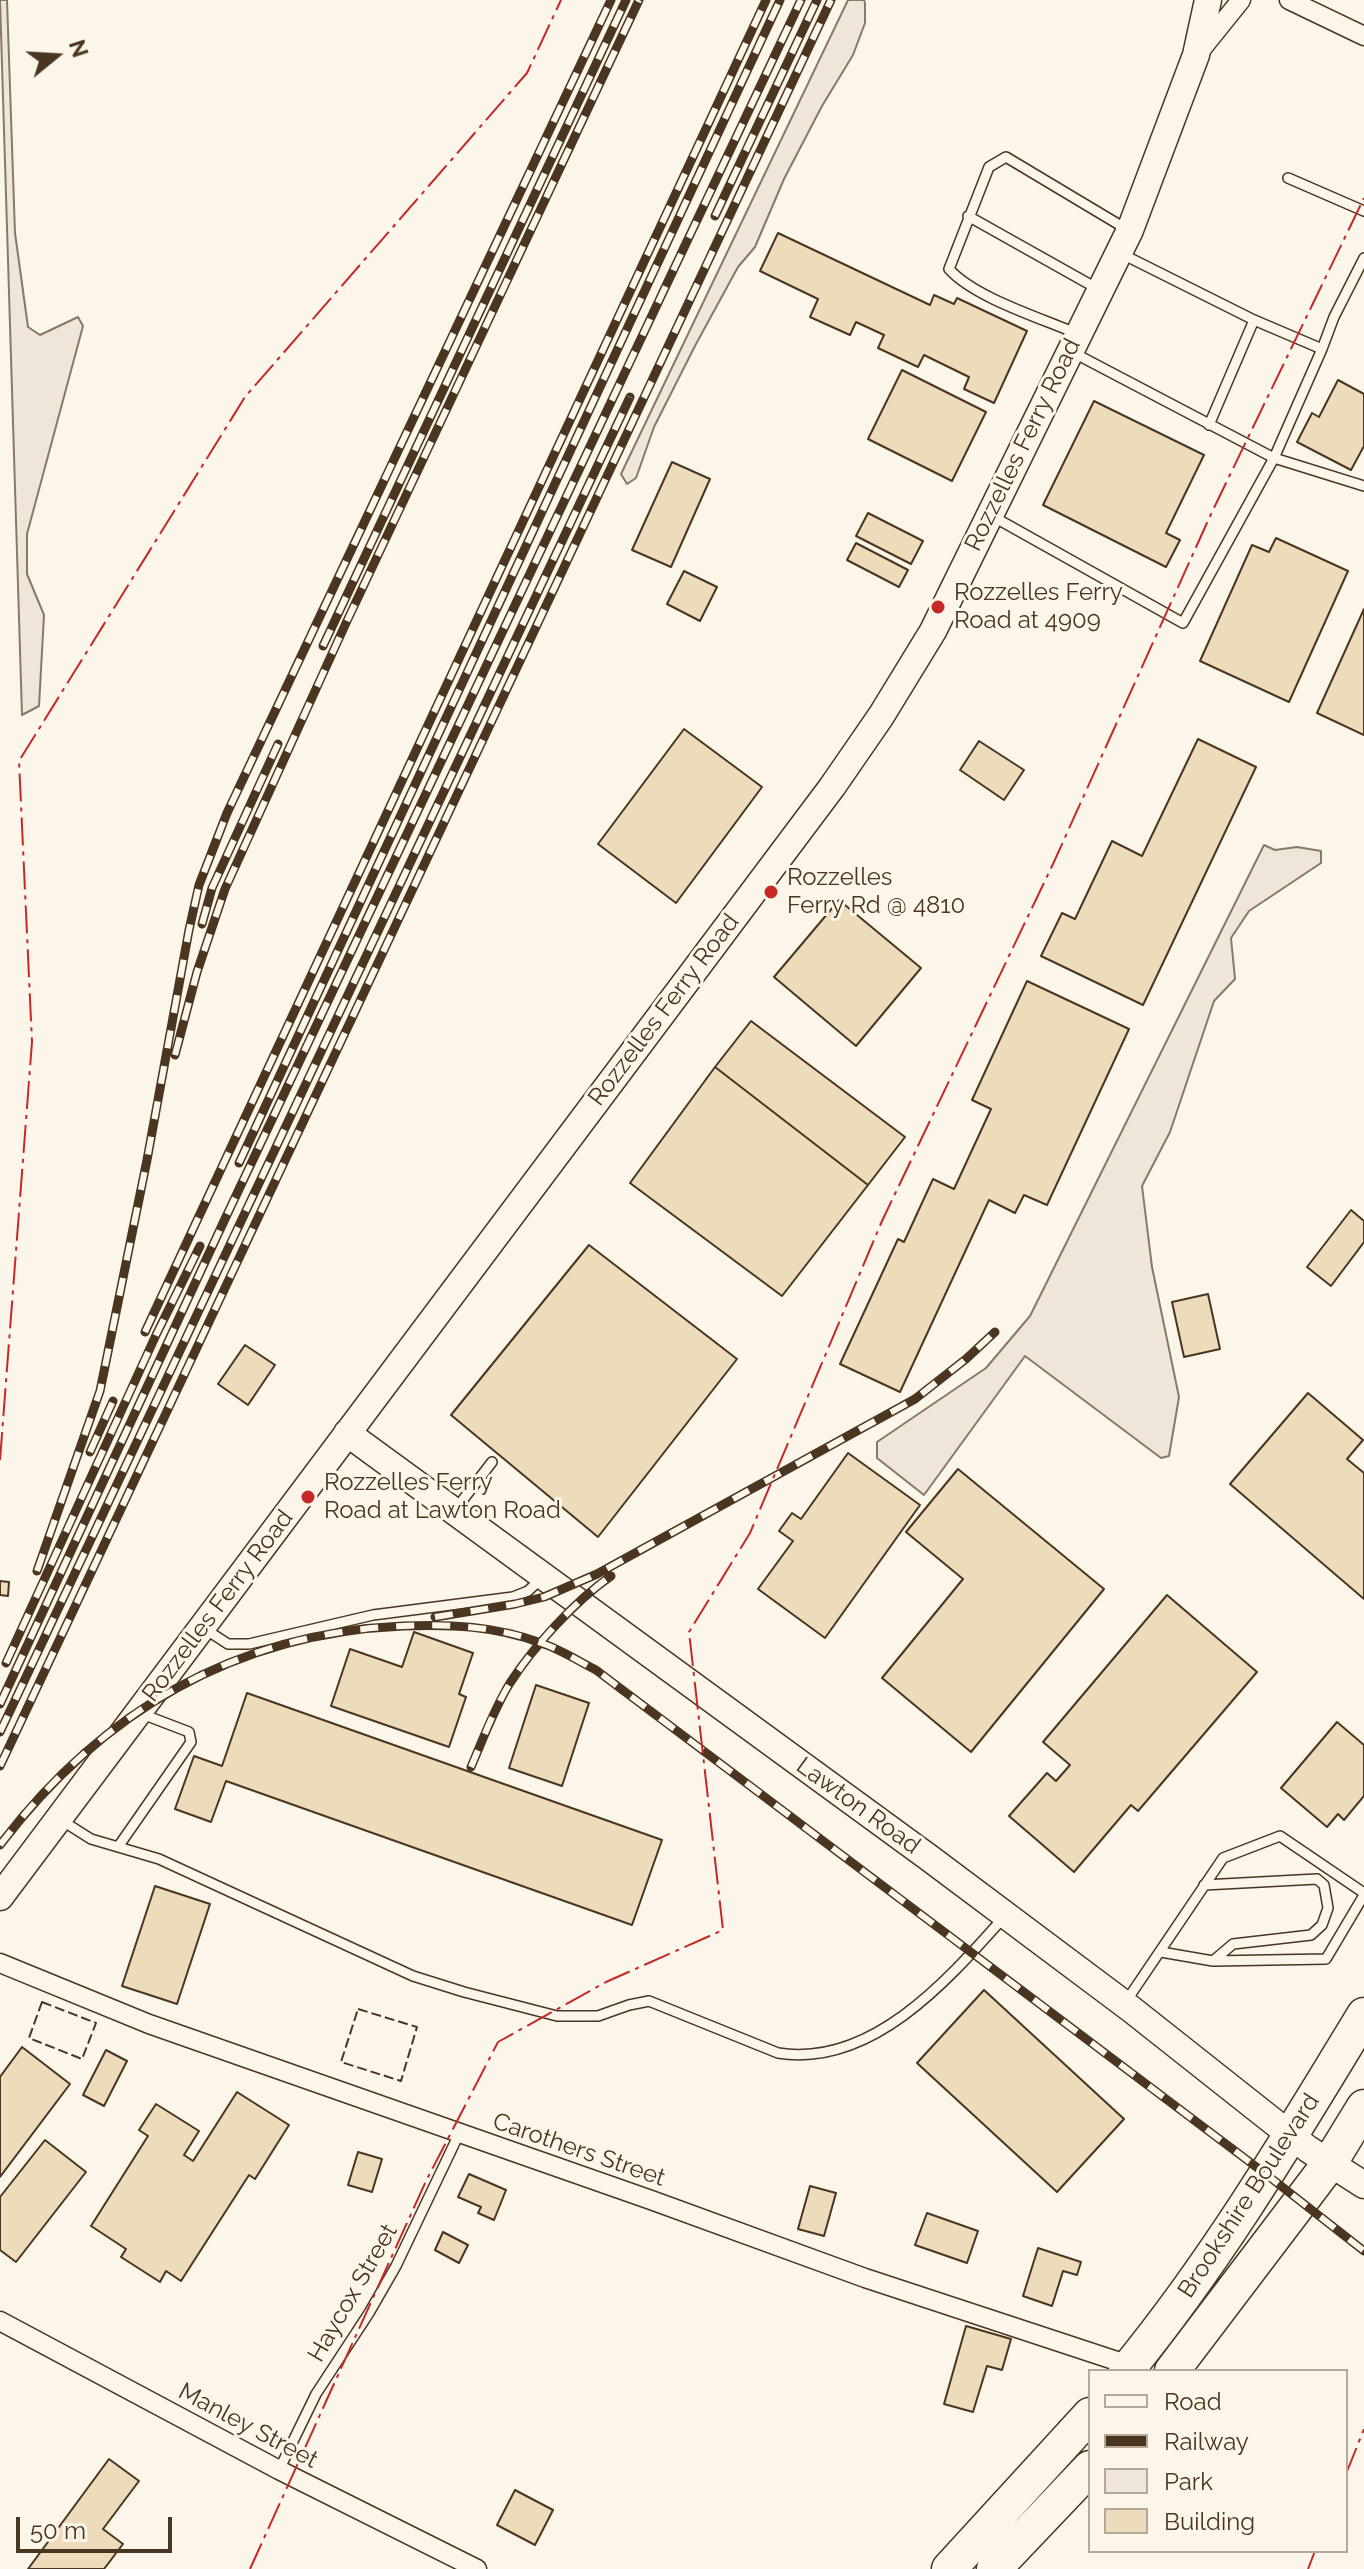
<!DOCTYPE html>
<style>
body{margin:0}
#map{position:relative;width:1364px;height:2569px;overflow:hidden;background:#fbf6e9;font-family:Raleway,sans-serif}
canvas{display:block}
.legend{position:absolute;left:1088px;top:2369px;width:260px;height:184px;box-sizing:border-box;background:#fbf6e9;border:2px solid #b4a999;margin:0;padding:10px 14px;list-style:none;font-size:24px;color:#4a3520}
.legend li{display:flex;align-items:center;gap:16px;height:40px}
.legend b{width:40px;border:2px solid #b4a999}
.north{position:absolute;left:16px;top:16px;width:80px;height:80px;-webkit-text-stroke:6px #fbf6e9;paint-order:stroke;rotate:72deg;font-size:22px;font-weight:700;line-height:32px;text-align:center;color:#4a3520}
.north::after{content:'';display:block;margin:auto;width:28px;height:36px;background:#4a3520;clip-path:polygon(50% 0,100% 100%,50% 72%,0 100%)}
.scale{position:absolute;left:16px;top:2517px;width:156px;height:36px;box-sizing:border-box;border:4px solid #4a3520;border-top:0;padding-left:10px;font-size:24px;line-height:28px;white-space:nowrap;color:#4a3520;-webkit-text-stroke:6px #fbf6e9;paint-order:stroke}
</style>
<div id="map">
<canvas width="1364" height="2569"></canvas>
<ul class="legend">
<li><b style="height:10px;background:#fbf6e9"></b>Road</li>
<li><b style="height:10px;background:#4a3520"></b>Railway</li>
<li><b style="height:22px;background:#ede6d9"></b>Park</li>
<li><b style="height:22px;background:#ecdcbc"></b>Building</li>
</ul>
<div class="north">N</div>
<div class="scale">50 m</div>
</div>
<script>
const g = document.querySelector('canvas').getContext('2d');
g.lineJoin = 'round';
function paint(path, color) { g.fillStyle = color; g.fill(path, 'evenodd'); }
function trace(path, color, width, dash) { g.strokeStyle = color; g.lineWidth = width; g.lineCap = dash ? 'butt' : 'round'; g.setLineDash(dash || []); g.stroke(path); }
function label(font, color, halo, rows, align = 'center') {
  g.font = font + ' Raleway,sans-serif'; g.lineWidth = 6; g.setLineDash([]); g.textBaseline = 'middle'; g.strokeStyle = halo; g.fillStyle = color; for (const [text, x, y, turn = 0] of rows) {
    g.save(); g.translate(x, y); g.rotate((+turn || 0) * Math.PI / 180); g.textAlign = isNaN(turn) ? turn : align; if (halo) g.strokeText(text, 0, 0); g.fillText(text, 0, 0); g.restore();
  }
}
const green = new Path2D(`
 M0 0H7L15 233 28 327 40 335 78 317 83 326 27 534V574L44 615 39 706 22 715Z
 M848 0H864L865 3V23L853 55 822 106 784 179 755 247 738 267 696 344 654 427 636 478 627 484 621 474Z
 M1264 845 1275 850 1297 847 1321 851V863L1249 911 1231 938 1235 979 1214 1001 1170 1132 1142 1186 1152 1267 1179 1397 1169 1456 1161 1458 1025 1356 924 1495 877 1458V1442L986 1368 1030 1316Z`);
paint(green, '#ede6d9');
trace(green, '#887966', 2);
const building = new Path2D(`
 M778 233 930 305 934 295 954 304 957 298 1027 331 994 403 964 389 969 377 924 355 918 367 878 348 884 335 856 322 850 335 810 317 818 299 760 271Z
 M902 370 986 412 952 481 868 439Z
 M1338 380 1364 394V446L1351 470 1297 442 1312 413 1319 417Z
 M1094 401 1204 455 1166 533 1180 540 1166 567 1043 505Z
 M672 462 710 479 671 567 632 550Z
 M868 513 923 541 911 564 856 536Z
 M1276 538 1348 571 1289 702 1200 661 1252 545 1269 552Z
 M856 543 908 570 899 587 847 560Z
 M684 571 717 587 700 621 667 604Z
 M1364 609V735L1317 713Z
 M684 729 762 787 676 903 598 844Z
 M1198 739 1256 767 1143 1005 1041 956 1062 913 1075 919 1112 841 1142 856Z
 M979 741 1024 770 1004 800 960 770Z
 M839 900 921 968 856 1046 774 977Z
 M1027 981 1129 1029 1047 1205 1024 1195 1015 1213 989 1200 900 1392 840 1364 898 1239 904 1242 933 1179 954 1189 991 1109 972 1100Z
 M751 1021 905 1137 868 1185 715 1067Z
 M715 1067 868 1185 782 1296 630 1183Z
 M1351 1210 1364 1221V1242L1331 1286 1307 1267Z
 M589 1245 737 1359 598 1537 451 1415Z
 M1208 1294 1220 1349 1184 1357 1172 1302Z
 M245 1345 275 1365 248 1405 218 1384Z
 M1308 1393 1363 1440 1347 1459 1364 1473V1599L1230 1484Z
 M848 1453 920 1505 825 1638 758 1589 793 1541 779 1531 792 1513 801 1519Z
 M958 1469 1104 1589 971 1752 882 1678 963 1579 906 1532Z
 M0 1581 9 1582 8 1596 0 1595Z
 M1167 1595 1257 1672 1138 1811 1131 1805 1074 1872 1009 1816 1047 1773 1056 1781 1070 1765 1043 1742Z
 M414 1632 473 1653 459 1694 466 1697 449 1747 331 1706 350 1649 402 1667Z
 M536 1685 589 1703 562 1786 509 1768Z
 M247 1693 662 1840 632 1925 226 1781 211 1822 175 1809 194 1756 222 1766Z
 M1337 1722 1364 1745V1796L1344 1820 1338 1814 1327 1827 1281 1788Z
 M155 1886 210 1904 177 2004 122 1986Z
 M984 1990 1124 2119 1057 2192 917 2063Z
 M22 2047 70 2084 0 2177V2077Z
 M106 2050 127 2061 104 2106 83 2095Z
 M237 2092 289 2125 255 2179 249 2175 181 2281 166 2271 160 2282 121 2257 126 2249 91 2226 148 2136 139 2130 156 2104 199 2131 184 2155 193 2161Z
 M45 2140 86 2172 16 2262 0 2250V2197Z
 M358 2152 382 2159 372 2192 348 2185Z
 M469 2174 506 2190 494 2220 478 2213 481 2207 458 2197Z
 M810 2186 836 2193 824 2236 798 2229Z
 M927 2213 978 2231 967 2263 915 2245Z
 M443 2232 468 2245 459 2263 435 2250Z
 M1038 2248 1081 2262 1077 2275 1063 2271 1052 2306 1023 2296Z
 M966 2326 1011 2339 1002 2370 987 2366 973 2412 944 2404Z
 M109 2459 139 2481 103 2529 123 2544 104 2569H28Z
 M515 2490 553 2510 535 2545 497 2525Z`);
paint(building, '#ecdcbc');
trace(building, '#4a3520', 2);
const lane = new Path2D(`
 M1288 178 1364 211
 M968 216 1098 289
 M1120 253 1254 320 1209 425
 M1254 320 1322 349 1334 317 1364 258
 M1078 334C1041 318 975 298 949 269L989 167 1006 157 1128 230
 M1072 352 1274 458 1364 486
 M992 516 1183 623 1274 458 1322 349
 M455 1510 492 1462
 M205 1629 228 1644H249L373 1615 513 1597 528 1591 542 1578
 M61 1820 91 1839 159 1859 413 1976 464 1992 557 2016H598L629 2005 649 2001 778 2053C872 2068 949 1979 1005 1916
 M118 1847 191 1742 189 1732 142 1714
 M1204 1885 1317 1879 1324 1885 1328 1908 1322 1925 1311 1935 1233 1944 1213 1961
 M1161 1952 1213 1961 1326 1959 1364 1895
 M1125 2003 1223 1858 1280 1836 1364 1893
 M279 2470 316 2394 369 2313 396 2266 459 2134`);
const street = new Path2D(`
 M1289 0 1364 36
 M1200 51 1241 0
 M0 1963 149 2024 651 2200 865 2278 1135 2367
 M0 2321 279 2470 477 2569`);
const secondary = new Path2D(`
 M347 1433 928 1857 1131 2009 1308 2149 1364 2185
 M0 1897 832 787 881 716 933 631 1130 230 1196 55 1208 0`);
const highway = new Path2D(`
 M1126 2371C1217 2260 1290 2137 1364 2015
 M1172 2371 1329 2164 1364 2107
 M949 2569 1090 2415
 M994 2569 1090 2468`);
trace(lane, '#4a3520', 12);
trace(street, '#4a3520', 21);
trace(secondary, '#4a3520', 29);
trace(highway, '#4a3520', 37);
trace(lane, '#fbf6e9', 9);
trace(street, '#fbf6e9', 18);
trace(secondary, '#fbf6e9', 26);
trace(highway, '#fbf6e9', 34);
const rail = new Path2D(`
 M715 216 817 0
 M323 646 626 0
 M202 924 212 888 278 744
 M175 1055 197 972 225 889 346 623 639 0
 M239 1163 780 0
 M145 1332 766 0
 M90 1452 113 1401
 M37 1571 100 1391 147 1160 189 930 199 885 227 813 611 0
 M435 1617 515 1604 544 1597 597 1574 915 1399 966 1359 995 1332
 M6 1663 156 1335 200 1246
 M0 1704 224 1221 801 0
 M0 1732 630 397
 M0 1766 831 0
 M471 1767C483 1739 494 1709 510 1683 534 1646 575 1601 611 1576
 M0 1845C101 1712 235 1633 403 1626 450 1624 496 1626 541 1643 560 1649 578 1661 596 1670L1267 2175 1364 2251`);
trace(rail, '#4a3520', 9);
trace(rail, '#fbf6e9', 6, [18]);
trace(new Path2D(`
 M42 2002 96 2023 82 2059 29 2038Z
 M358 2009 417 2027 401 2081 341 2062Z`), '#4a3520', 2, [10, 4]);
trace(new Path2D(`
 M0 1460 32 1042 19 761 245 397 527 73 561 0
 M1346 2474 1364 2429
 M250 2569 426 2181 498 2042 606 1982 723 1930 689 1632 750 1533 882 1221 1053 864 1211 514 1364 198
 M1308 2569 1315 2551`), '#c62828', 2, [28, 6, 4, 6]);
for (const [x, y, r, color] of [
 [938,607,8,"#c62828"],
 [771,892,8,"#c62828"],
 [308,1497,8,"#c62828"]
]) { const dot = new Path2D(); dot.arc(x, y, r, 0, 2 * Math.PI); g.fillStyle = color; g.fill(dot); trace(dot, '#fbf6e9', 3); }
label('24px', '#4a3520', '#fbf6e9', [
 ["Rozzelles Ferry Road",1023,445,-64],
 ["Rozzelles Ferry Road",664,1010,-53],
 ["Rozzelles Ferry Road",218,1606,-53],
 ["Lawton Road",858,1806,36],
 ["Carothers Street",579,2150,19],
 ["Brookshire Boulevard",1249,2196,-57],
 ["Haycox Street",353,2293,-60],
 ["Manley Street",248,2426,28]
]);
label('24px', '#4a3520', '#fbf6e9', [
 ["Rozzelles Ferry",954,593],
 ["Road at 4909",954,621],
 ["Rozzelles",787,878],
 ["Ferry Rd @ 4810",787,906],
 ["Rozzelles Ferry",324,1483],
 ["Road at Lawton Road",324,1511]
], 'left');
</script>
